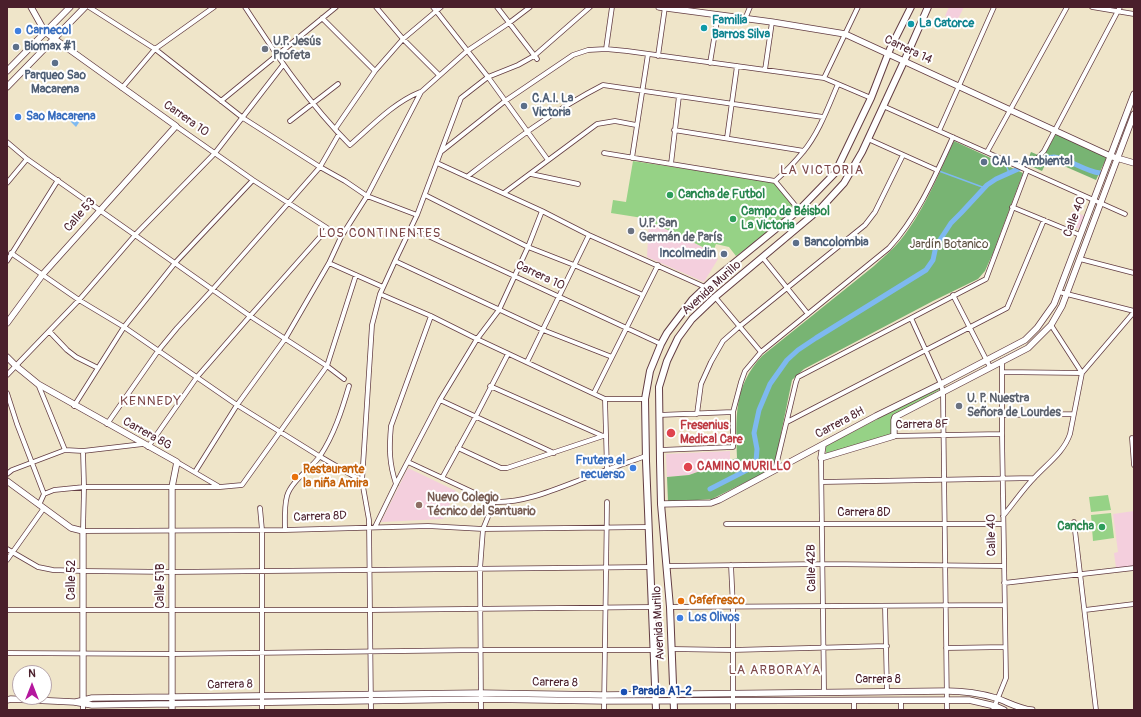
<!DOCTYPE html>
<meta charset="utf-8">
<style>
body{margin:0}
#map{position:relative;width:1141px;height:717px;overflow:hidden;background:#efe5c9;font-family:Pangolin,sans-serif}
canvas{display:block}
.frame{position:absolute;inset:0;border:8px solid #4a1f2b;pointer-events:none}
.north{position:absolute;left:12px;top:665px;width:40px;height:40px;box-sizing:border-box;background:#fff;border:1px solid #b7a5aa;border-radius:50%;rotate:0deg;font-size:11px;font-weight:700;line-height:16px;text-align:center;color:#4a1f2b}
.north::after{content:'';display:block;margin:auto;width:14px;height:18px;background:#b5179e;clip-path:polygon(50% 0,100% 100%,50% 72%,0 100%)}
</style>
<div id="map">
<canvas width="1141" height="717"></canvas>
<div class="frame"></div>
<div class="north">N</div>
</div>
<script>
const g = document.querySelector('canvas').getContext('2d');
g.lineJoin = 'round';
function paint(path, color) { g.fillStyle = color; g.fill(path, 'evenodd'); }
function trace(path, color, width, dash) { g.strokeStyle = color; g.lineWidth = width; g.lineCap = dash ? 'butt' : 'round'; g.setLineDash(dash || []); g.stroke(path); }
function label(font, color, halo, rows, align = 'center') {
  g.font = font + ' Pangolin,sans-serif'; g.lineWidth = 4; g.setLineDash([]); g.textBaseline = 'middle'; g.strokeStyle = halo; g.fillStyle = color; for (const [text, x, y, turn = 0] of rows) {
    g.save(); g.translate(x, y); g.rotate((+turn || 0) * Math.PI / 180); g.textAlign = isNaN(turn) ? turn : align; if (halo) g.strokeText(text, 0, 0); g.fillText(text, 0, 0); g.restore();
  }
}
paint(new Path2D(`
 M949 7H964L957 21 945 16Z
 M1072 211 1085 216 1079 229 1067 224Z
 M649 221 713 252 718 259 704 282 647 257Z
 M730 451V460L689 475 667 477 666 454Z
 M408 468 456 491 443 519 381 522Z
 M1134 511V566L1116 568 1114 553 1118 552 1113 514Z`), '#f4cfdd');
paint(new Path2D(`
 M633 161 773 182 797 211 736 256 729 247 716 244 713 252 649 221V219L611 213 613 200 626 202Z
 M939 387 941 389 895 415 893 434 826 454V446Z
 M1108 495 1111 510 1091 512 1089 497Z
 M1111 513 1114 538 1093 541 1091 515Z`), '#96d286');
paint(new Path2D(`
 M1056 134 1107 157 1096 180 1048 159 1042 171 1026 164 1031 152 1043 157Z
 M954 141 1023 173 993 253 985 271 978 279 933 301 804 369 792 380 774 468 712 499 668 502 667 477 689 475 737 458C736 418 733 387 762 356L874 266C886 255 899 244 908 230 927 203 940 171 954 141Z`), '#78b473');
paint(new Path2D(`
 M71 114 80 121 76 127 69 120 68 115Z`), '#7eb9f0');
trace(new Path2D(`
 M1005 162 1009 173
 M939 171 985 188`), '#7eb9f0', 1.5);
trace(new Path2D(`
 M1032 163C1039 160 1047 157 1054 157 1068 158 1084 171 1100 173
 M710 489 751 468 756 461 757 449 754 433 759 410 770 384 787 360 798 350 816 338 926 270 933 260 936 246 951 223 961 213 987 185 996 179 1025 166`), '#7eb9f0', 5);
const street = new Path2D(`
 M89 7 155 49 243 118 320 167 345 181 367 196 417 215
 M245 7C277 56 309 104 350 145 372 126 393 103 420 92
 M376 7 403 39 439 75
 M433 7 488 77 548 160
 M497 7 537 59
 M1092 7 1134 14
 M322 18 375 71
 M745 19 750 7
 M606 49 612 7
 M658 56 665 7
 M710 63 718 15
 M765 70 772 22
 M824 78 858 7
 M122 88 155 49 214 7
 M221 101 336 7
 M883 106 1125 214
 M290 121 338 84
 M176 126 253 180 341 237
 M335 129 375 71 403 39 441 7
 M674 130 804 151
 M939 131 994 7
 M727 138 737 66
 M868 139 937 170
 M7 142 27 159 250 316 327 366 344 379
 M442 151 505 101 573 55 588 50 606 49 627 51 824 78 871 98
 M987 152 1067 7
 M604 153 775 181 799 210
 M632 158 648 54
 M437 163 542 211 589 235 705 287
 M671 164 679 96
 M1019 166 1036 160 1044 151 1120 7
 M531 174 578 184
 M468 176C511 143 554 110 603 85L823 117
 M775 181C785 172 794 163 803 152 819 133 828 107 838 84
 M7 183 27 159
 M504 193 597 124 615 121 636 125
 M425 195 528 247 574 265 643 295
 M1012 207 1080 235
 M411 228 661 344
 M11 253 79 300 124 327 237 405 319 456 362 481
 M763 258 808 314
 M1080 259 1134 273
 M7 261 58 180
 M395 261 543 330 612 357
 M329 263 383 287
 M1059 292 1134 311
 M380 294 431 316 477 339 605 399H645
 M953 295 990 367
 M715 297 761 352
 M911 318 941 384 943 393 947 710
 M1051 325 1082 373
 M49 331 67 350 76 357 98 368
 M527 362 589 235
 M1002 372 1082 373
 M7 375 79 300 136 234 215 153 283 65
 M38 384 65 450
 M490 386 603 436
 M7 393 17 424 44 494 39 505
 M594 393 658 265
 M605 399 607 470
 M440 400 554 453
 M74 406 124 327 175 263 253 180
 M697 414 701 384 711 362 723 341 740 326 865 225 875 212 903 155
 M659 415 733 412
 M1002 415 1073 414
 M787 422 1007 308 1044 220
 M107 424 158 351 177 328 213 289 320 167 339 134
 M894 436 1002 434
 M1132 438 1134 465
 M148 447 197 377 250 316 327 229
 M458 448 501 468H507L606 435
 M660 450 733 447V412L741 382 745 371 761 352 889 248C918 216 935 176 953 137
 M83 451 84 487 83 531 285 530 428 526 483 529 649 527
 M821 458 824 691
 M177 462 218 486
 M408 462 494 502C525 503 556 489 585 478 605 470 626 463 646 456
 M775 470 796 382 798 377 986 279 1027 170
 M195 472 237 405 285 339 329 263 341 237 367 196 421 92 467 51 509 23 530 7
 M7 474 12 470 65 450 83 451 143 444
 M442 478 476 416 508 354
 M822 482 1034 478
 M396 484C389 463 389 448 391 426L431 316
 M44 494 54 490 84 487H220L242 485 327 366 356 275
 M260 508 262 530V710
 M1003 516C1014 503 1023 489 1035 477 1047 464 1064 452 1070 434L1082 373 1134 312
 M1074 522 1096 710
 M726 524H1003
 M375 527 396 484 440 400 477 339 499 310 528 247 542 211
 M285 530C285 519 284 507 287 496 291 481 311 469 320 456 334 435 342 410 349 386
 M7 549 38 567 53 570 83 571 172 572 651 567
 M7 560 44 508
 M731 565 733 607V710
 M667 566 823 564 1004 566
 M1004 583 1134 568
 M885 606 887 691
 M670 607 1004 605
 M7 610H371L653 607
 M1085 610 1134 604
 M946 648 1005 647
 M672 649 732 650 887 646
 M7 653 172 654 480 650H654
 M83 704V710
 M371 710 369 520 362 481 372 325 380 294 395 261 417 215 461 98 488 77 518 65 534 56 590 7
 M481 710 480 569 483 529 494 502
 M604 710 607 502
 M854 710V700
 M901 710V701
 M993 710 1006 678 1002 434V361`);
const secondary = new Path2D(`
 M659 7 772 22 845 34 1110 156 1134 163
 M7 71 70 7
 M7 87 85 7
 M7 323 43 274 176 126 45 32 31 7
 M7 357 16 366 38 384 177 462 172 487V710
 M823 445 821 458 894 436V420L895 417 1028 348 1051 325 1062 306 1134 114
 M7 481 71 528 83 531V703
 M661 504 711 503 719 500 876 416 941 384 1025 340 1037 328 1054 304 1134 94
 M7 700 11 699 74 702 92 705 481 699 604 701 969 700 995 706 1004 710
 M76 702 92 698 481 693 604 695 947 691C964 691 979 693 996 698 1008 702 1019 709 1032 710`);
const primary = new Path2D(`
 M656 710 646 461 645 399 650 371 661 344 667 333 692 300 712 281 799 210 835 173 871 98 890 49 911 7
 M674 710 670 607 661 504 660 461 659 387 667 361 678 338 692 319 715 297 821 208 844 183 862 152 906 57 928 7`);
trace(street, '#633d43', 5.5);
trace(secondary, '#633d43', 7);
trace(primary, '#633d43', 8);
trace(street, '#fff', 4);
trace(secondary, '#fff', 5.5);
trace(primary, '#fff', 6);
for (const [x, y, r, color] of [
 [911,24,4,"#0f9aa8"],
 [704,28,4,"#0f9aa8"],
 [18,31,4,"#3f7fe0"],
 [16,47,4,"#5c6f8a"],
 [265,49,4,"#6b7280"],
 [55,63,4,"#5c6f8a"],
 [524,106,4,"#5c6f8a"],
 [18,117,4,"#3f7fe0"],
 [984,162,4,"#5c6f8a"],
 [670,195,4,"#2e9e5b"],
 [733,219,4,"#2e9e5b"],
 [631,231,4,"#6b7280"],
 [796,243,4,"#5c6f8a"],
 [724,254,4,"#5c6f8a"],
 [959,406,4,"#6b7280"],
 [671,433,5,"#e0444e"],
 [688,467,5,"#e0444e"],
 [633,468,4,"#3f7fe0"],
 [295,477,4,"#e8710a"],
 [419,505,4,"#8d6e63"],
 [1102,527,4,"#2e9e5b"],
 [681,601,4,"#e8710a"],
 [680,618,4,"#3f7fe0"],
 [624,692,4,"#1a4fb4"]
]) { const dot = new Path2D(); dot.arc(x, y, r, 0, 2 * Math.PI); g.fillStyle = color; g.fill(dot); trace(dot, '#fff', 1.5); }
label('bold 12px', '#0d838f', '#fff', [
 ["Familia",712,21],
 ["Barros Silva",712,35],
 ["La Catorce",919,24]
], 'left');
label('bold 12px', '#366cbe', '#fff', [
 ["Carnecol",26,31],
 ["Sao Macarena",26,117],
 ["Frutera el",625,461,"right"],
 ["recuerso",625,475,"right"],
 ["Los Olivos",688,618]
], 'left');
label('bold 12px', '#5b616d', '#fff', [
 ["U.P. Jesús",273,42],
 ["Profeta",273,56],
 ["U.P. San",639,224],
 ["Germán de París",639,238],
 ["U. P. Nuestra",967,399],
 ["Señora de Lourdes",967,413]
], 'left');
label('bold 12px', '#4e5e75', '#fff', [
 ["Biomax #1",24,47],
 ["Parqueo Sao",55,76,"center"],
 ["Macarena",55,90,"center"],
 ["C.A.I. La",532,99],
 ["Victoria",532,113],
 ["CAI - Ambiental",992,162],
 ["Bancolombia",804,243],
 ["Incolmedin",716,254,"right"]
], 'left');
label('12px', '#4a1f2b', '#fff', [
 ["Carrera 14",908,50,25],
 ["Carrera 10",186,119,35],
 ["Calle 53",80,215,-49],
 ["Calle 40",1075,217,-69],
 ["Carrera 10",540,276,25],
 ["Avenida Murillo",712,288,-42],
 ["Carrera 8H",840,423,-28],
 ["Carrera 8F",922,425,-1],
 ["Carrera 8G",147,434,29],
 ["Carrera 8D",864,513],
 ["Carrera 8D",320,517,-2],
 ["Calle 40",992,535,-91],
 ["Calle 42B",812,568,-91],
 ["Calle 52",72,580,-90],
 ["Calle 51B",161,586,-90],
 ["Avenida Murillo",659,623,-93],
 ["Carrera 8",878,680],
 ["Carrera 8",555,683,1],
 ["Carrera 8",230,685,-1]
]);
label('bold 12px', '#27864d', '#fff', [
 ["Cancha de Futbol",678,195],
 ["Campo de Béisbol",741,212],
 ["La Victoria",741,226],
 ["Cancha",1094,527,"right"]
], 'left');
label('12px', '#615546', '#fff', [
 ["Jardín Botanico",949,245]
]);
label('bold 12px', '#be3a42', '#fff', [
 ["Fresenius",680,426],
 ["Medical Care",680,440],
 ["CAMINO MURILLO",697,467]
], 'left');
label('bold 12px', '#c56008', '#fff', [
 ["Restaurante",303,470],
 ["la niña Amira",303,484],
 ["Cafefresco",689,601]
], 'left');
label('bold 12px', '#785e54', '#fff', [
 ["Nuevo Colegio",427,498],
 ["Técnico del Santuario",427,512]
], 'left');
label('bold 12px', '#164399', '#fff', [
 ["Parada A1-2",632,692]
], 'left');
g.letterSpacing = '1px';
label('13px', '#7c4748', '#fff', [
 ["LA VICTORIA",822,171],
 ["LOS CONTINENTES",380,234],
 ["KENNEDY",151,402],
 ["LA ARBORAYA",775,671]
]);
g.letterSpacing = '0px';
</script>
